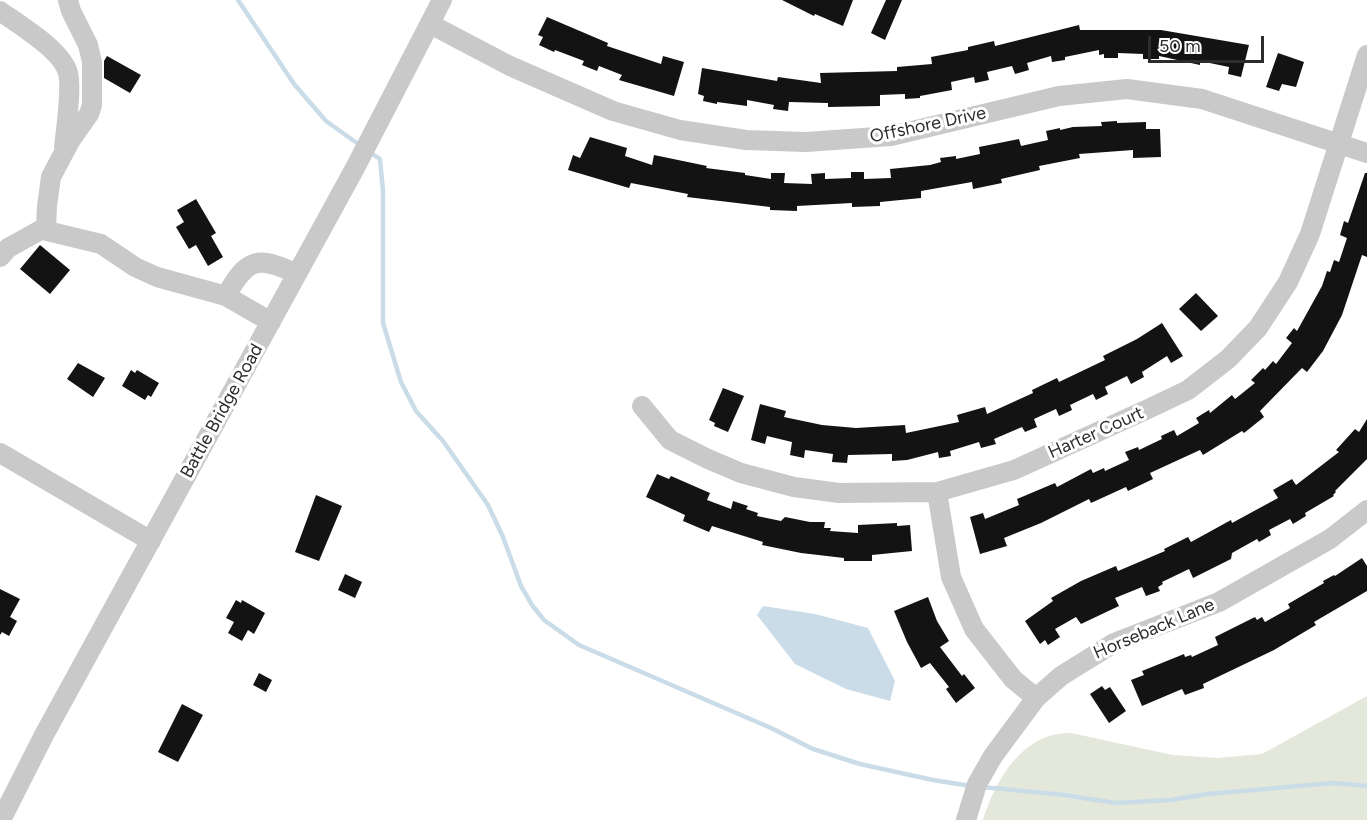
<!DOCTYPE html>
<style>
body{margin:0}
#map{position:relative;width:1367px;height:820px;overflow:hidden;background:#fff;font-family:Figtree,sans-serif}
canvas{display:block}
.scale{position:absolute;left:1148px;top:36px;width:116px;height:27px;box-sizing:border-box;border:3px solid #2c2c2c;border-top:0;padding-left:8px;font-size:18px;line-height:21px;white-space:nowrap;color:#2c2c2c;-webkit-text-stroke:4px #fff;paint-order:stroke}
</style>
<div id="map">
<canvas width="1367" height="820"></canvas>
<div class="scale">50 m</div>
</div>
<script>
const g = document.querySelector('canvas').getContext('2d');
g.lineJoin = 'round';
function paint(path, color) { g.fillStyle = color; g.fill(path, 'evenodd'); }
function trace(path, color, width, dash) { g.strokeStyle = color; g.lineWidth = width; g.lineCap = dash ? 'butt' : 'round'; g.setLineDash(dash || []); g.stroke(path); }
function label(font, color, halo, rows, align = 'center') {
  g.font = font + ' Figtree,sans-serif'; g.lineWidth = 6; g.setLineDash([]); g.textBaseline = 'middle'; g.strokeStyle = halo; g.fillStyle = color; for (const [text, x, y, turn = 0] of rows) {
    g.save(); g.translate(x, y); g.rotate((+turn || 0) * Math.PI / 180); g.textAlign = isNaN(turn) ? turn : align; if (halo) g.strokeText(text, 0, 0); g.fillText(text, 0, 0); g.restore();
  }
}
paint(new Path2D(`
 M1367 696V820H983C996 779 1023 732 1071 733L1173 755 1217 758 1262 754Z`), '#e3e8db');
paint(new Path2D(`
 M763 606 815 614 868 628 895 681 890 701 846 689 795 664 757 615Z`), '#c9dce7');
trace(new Path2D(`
 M238 0 294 84 326 121 361 146
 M368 151 380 159 383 191V323L401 382 416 411 443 441 488 505 503 537 521 586 532 605 544 620 579 645 771 728 813 749 860 764 933 780 971 786
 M982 787 1065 795 1115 803 1171 800 1207 794 1334 783 1367 786`), '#c9dce7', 4.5);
paint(new Path2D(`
 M782 0H853L843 26 815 14 814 16Z
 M886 0H902L885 40 871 33Z
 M547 17 608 43 607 46 661 64 663 56 684 62 674 96 619 80 622 75 599 66 597 71 582 65 584 61 555 50 554 52 539 45 543 37 538 35Z
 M1079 25 1080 30H1161L1249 45 1241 77 1228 74 1229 67 1200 61V65L1159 56V59H1143V54L1118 53V58H1104V54L1099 55V50L1065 57V60L1052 62 1051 56 1027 63 1029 70 1015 74 1012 66 987 72 989 80 975 83 974 77 951 82 952 90 920 96V98L905 99V94L880 95V106L828 107V103L789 102 788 111 773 109 774 105 747 100V106L717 102V104L703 101 704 96 698 94 702 68 777 81 778 77 821 83 820 73 897 71V67L932 64 931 57 968 50V47L994 41 995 46Z
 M1278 53 1304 62 1296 87 1282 84 1279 91 1266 87Z
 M107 56 141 75 130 93 104 78V61Z
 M1117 121V123L1146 122V129H1160L1161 157 1133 158V150L1079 154 1080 158 1039 166 1040 170 1001 179 1002 183 973 189 972 182 921 191V198L880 202V206L852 207V203L797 206V211L770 210V207L687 197 688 194 631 183 629 188 568 170 573 155 580 158 590 137 627 148 625 156 652 165 654 155 707 166 706 168 745 173V175L771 179V173H785L784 183 812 184 811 174 825 173V179L851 178V172H864V179L891 178 890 169 930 165 941 162 940 158 956 156V159L980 154 979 147 1019 139 1021 146 1048 140 1046 131 1060 128V130L1073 127 1102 126 1101 122Z
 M1365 173H1367V257L1362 255 1342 315 1323 351 1307 372 1302 368 1260 411 1264 417 1244 433 1242 431 1203 455 1200 450 1150 473 1153 479 1130 490 1128 491 1126 487 1091 503 1089 499 1041 523 1004 538 1007 546 980 554 970 517 983 513 985 519 1019 505 1017 499 1055 483 1057 487 1091 469 1093 473 1104 468 1105 471 1129 460 1125 452 1138 447 1139 450 1162 439 1161 436 1174 430 1177 436 1199 423 1196 418 1209 410 1210 413 1232 395 1235 399 1255 383 1251 380 1263 368 1265 370 1273 361 1276 364 1292 343 1286 338 1294 328 1297 331 1322 286 1327 271 1330 272 1334 260 1339 262 1347 238 1340 235 1344 221 1348 223Z
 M196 199 216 233 211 236 223 257 208 266 196 245 189 249 176 227 184 222 177 210Z
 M40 245 70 270 50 294 20 269Z
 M1196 293 1218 316 1201 331 1179 309Z
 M1162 323 1183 356 1171 363 1167 356 1142 372 1144 377 1131 384 1127 376 1105 387 1108 394 1096 400 1093 394 1070 405 1072 410 1059 416 1056 409 1034 419 1037 427 1025 432 1022 427 994 439 996 444 981 448 979 442 950 451 951 456 939 458 938 452 907 460 892 461V454L848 455 847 463 832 462 833 454 805 450 804 458 790 455 792 442 767 436 765 444 751 440 760 404 786 411 784 417 822 425 856 428 905 425 906 433 959 422 957 415 985 407 987 414 1033 393 1032 390 1057 378 1059 382 1105 360 1103 356 1137 339Z
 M78 363 105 378 93 397 67 379Z
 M131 370 135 373 137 370 159 383 151 397 148 395 145 400 122 386Z
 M723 388 744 396 728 432 714 426 715 423 709 420Z
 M1367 419V459L1335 491 1336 492 1333 495 1334 496 1305 513 1306 516 1293 524 1290 519 1269 530 1271 535 1259 542 1257 539 1232 553 1231 559 1193 578 1189 569 1162 582 1163 584 1158 587 1160 591 1146 596 1142 587 1115 598 1119 606 1081 624 1076 617 1055 629 1060 637 1048 645 1045 640 1040 644 1025 621 1053 601 1051 598 1081 581 1116 566 1118 571 1165 551 1164 549 1188 537 1191 542 1231 520 1232 523 1278 498 1273 490 1292 479 1296 485 1339 452 1336 450 1355 429 1359 432Z
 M657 474 669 479 671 476 710 493 707 500 731 509 733 501 748 506 746 509 758 513 757 516 781 521 785 517 810 522H825L824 528H831L830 531 858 533V525L897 523V526L910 525 912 551 872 555V561H844V558L801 553 762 545 763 542 712 526 709 532 683 521 685 515 646 497Z
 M316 495 342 506 319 561 295 552Z
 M1362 558 1367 566V591L1314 622 1316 625 1274 650 1203 684 1204 688 1185 695 1182 689 1142 706 1131 680 1144 675 1142 671 1184 654 1185 657 1191 655 1192 657 1218 645 1215 637 1255 617 1257 620 1262 617 1265 622 1290 608 1288 604 1324 583 1323 581 1334 575 1335 576Z
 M345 574 362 582 355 598 338 590Z
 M0 589 20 599 10 617 17 621 9 636 2 632 0 635Z
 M928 597 937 621 949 641 940 647 962 676 964 674 975 688 956 703 946 689 949 687 930 663 921 668 907 642 894 611Z
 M236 600 241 603 242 600 265 613 254 634 248 630 242 641 228 633 234 622 226 618Z
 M259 673 272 680 266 692 253 685Z
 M1102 686 1105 690 1110 687 1126 711 1109 723 1090 694Z
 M182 704 203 715 178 762 158 752Z`), '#131313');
trace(new Path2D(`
 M0 11C18 24 62 50 68 73 72 89 66 129 64 147
 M430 24 510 66 613 111 680 130 746 140 806 142 891 136 1059 96 1127 89 1202 99 1367 153
 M43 230 101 244 135 267 157 277 226 296 271 322
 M0 257 8 248 46 227 47 206 51 177 70 141 89 114 92 105V62L88 45 71 11 68 0
 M226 296C247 258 258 255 297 274
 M642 406 670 440 708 459 741 473 794 487 839 493 937 492 1014 470 1148 409 1188 390 1228 359 1258 328 1288 282 1310 234 1367 55
 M0 453 151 541
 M937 492 951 577 974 629 1013 679 1036 698
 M1 820 44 735 355 168 442 0
 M966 820 977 784 993 756 1036 698 1061 676 1114 643 1219 602 1330 539 1367 510`), '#c9c9c9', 20);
label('18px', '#2c2c2c', '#fff', [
 ["Offshore Drive",928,125,-12],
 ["Battle Bridge Road",222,411,-61],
 ["Harter Court",1096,433,-24],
 ["Horseback Lane",1154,629,-23]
]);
</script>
